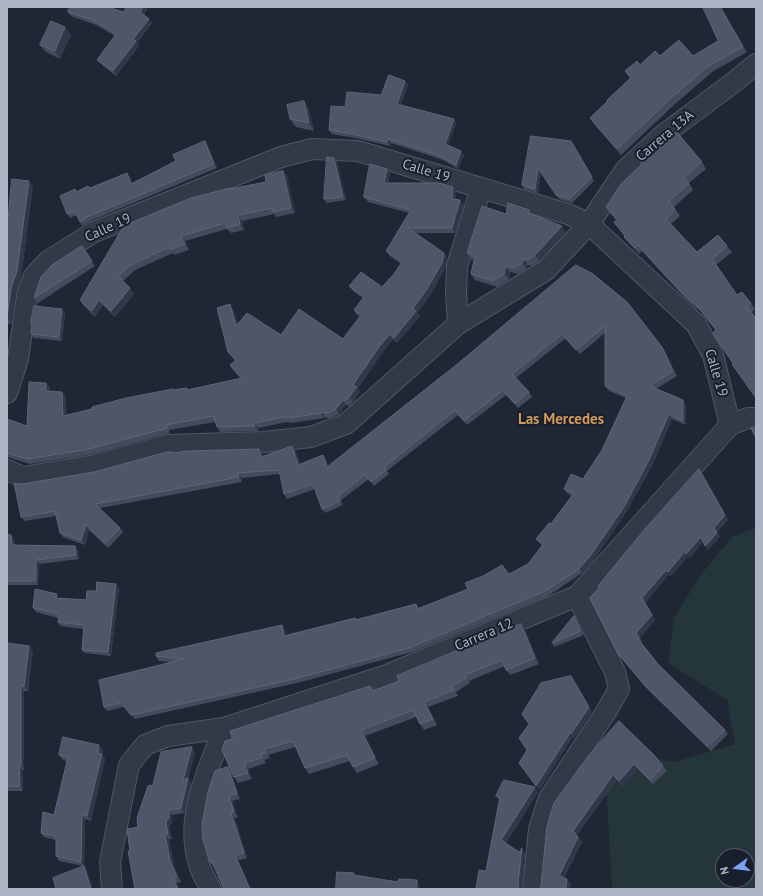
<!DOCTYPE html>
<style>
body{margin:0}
#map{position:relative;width:763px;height:896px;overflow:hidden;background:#1f2735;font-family:"PT Sans",sans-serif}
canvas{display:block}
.frame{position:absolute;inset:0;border:8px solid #adb3c3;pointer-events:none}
.north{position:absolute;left:715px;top:848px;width:40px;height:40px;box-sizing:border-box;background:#181e2a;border:1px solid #545a67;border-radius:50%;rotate:256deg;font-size:11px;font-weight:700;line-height:16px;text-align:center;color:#adb3c3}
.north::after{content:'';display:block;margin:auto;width:14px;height:18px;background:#7fa1f6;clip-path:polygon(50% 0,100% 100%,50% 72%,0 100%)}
</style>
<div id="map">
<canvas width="763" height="896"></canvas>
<div class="frame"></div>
<div class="north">N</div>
</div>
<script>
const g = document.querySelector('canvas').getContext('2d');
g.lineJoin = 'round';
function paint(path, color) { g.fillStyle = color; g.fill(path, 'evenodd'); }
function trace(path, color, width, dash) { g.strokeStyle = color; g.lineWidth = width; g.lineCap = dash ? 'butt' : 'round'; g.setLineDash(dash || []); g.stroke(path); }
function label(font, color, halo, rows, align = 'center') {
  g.font = font + ' "PT Sans",sans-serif'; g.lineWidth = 4; g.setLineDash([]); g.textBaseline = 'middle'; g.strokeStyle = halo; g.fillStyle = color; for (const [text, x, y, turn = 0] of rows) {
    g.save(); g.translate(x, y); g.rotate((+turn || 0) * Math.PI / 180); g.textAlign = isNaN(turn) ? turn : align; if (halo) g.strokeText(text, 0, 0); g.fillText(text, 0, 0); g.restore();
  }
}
paint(new Path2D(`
 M756 528V889H612L605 763 635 755 675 762 735 744 727 700 668 663 674 618 702 573 733 536ZM723 856H747V880H723Z`), '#243639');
const street = new Path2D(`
 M458 324 456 294 457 266 481 188
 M7 393 18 359 27 296 34 276 48 261 94 232 281 157 312 149 358 151 568 214 589 224 696 324 713 355 730 425
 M7 470 23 477 95 465 168 445 264 442 311 437 346 424 458 324 546 270 589 224 626 169 663 135 734 82 756 64
 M112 889 110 862 129 765 145 745 168 736 224 728 387 675 577 596 730 425 748 418H756
 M211 889C207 881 201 873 199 864 184 817 208 771 224 728
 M533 889 539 829 549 798 606 712 619 689 615 672 577 596`);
trace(street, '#505664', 22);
trace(street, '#333946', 20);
paint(new Path2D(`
 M126 7H148L144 15 152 23 137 43 139 46 116 76 101 64 97 60 115 36 96 25 71 16 68 12H124Z
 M721 7 747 52 712 72 674 105 621 155 594 124 590 118 630 78 625 71 640 65 660 56H693L718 41Z
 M65 27 71 35 60 59 46 52 40 45Z
 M405 81 408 85 401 105 454 119 456 123 448 145 464 155 458 169 443 160 391 143 390 146 356 138 332 134 329 130 345 107 381 95Z
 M304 101 309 109 314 131 296 127 290 119Z
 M205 141 207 145 217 168 90 221 82 226 80 222 77 215 70 218 67 214 77 192 130 177 132 183 176 161Z
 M571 141 594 181 572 203 559 199 541 172 538 193 524 189 522 185Z
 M334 158 337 162 346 200 327 203 324 199Z
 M702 162 706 169 689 183 693 190 674 207 680 216 671 224 697 252 727 246 732 252 716 265 737 295 751 303 755 309 752 312 756 318V398L733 363 716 330 698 308 697 309 684 297 642 251 639 254 629 243 624 237 625 236 614 222 616 220 606 207Z
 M387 169 390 174 388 183 456 192V199L460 200 464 205 455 233H415L444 253 447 258 445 268 431 294 417 313 420 316 397 343 393 339 383 352 358 388 360 392 353 402 349 406 346 405 339 414 330 418H327L325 417 324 418 291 423 287 422 258 428V431L220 432 217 427 215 422 169 430 170 433 93 454 30 464 7 457V419L27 426 46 383 50 388V391L66 397V416L174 390 187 388 188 390 241 379 233 370 230 365 235 361 228 352 233 309 238 324 281 335 343 339 360 316 357 315 354 310 363 298 353 291 349 286 382 287 394 274 401 264 390 256 386 251 409 213 368 202 364 197Z
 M287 176 295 213 276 217 274 214 242 221 244 230 231 233 227 229 185 241 189 250 174 255 173 253 135 270 123 281 130 288 134 294 115 317 103 305 95 317 83 305 80 300 231 189 266 182Z
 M33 186 21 277 16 294 11 324H7V231Z
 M506 214H533L566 232 539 261 531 266 528 265 526 269 518 274 510 272 509 279 497 287 475 280 471 274 474 260 471 259 467 253Z
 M82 246 95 266 38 303 34 298Z
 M576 265 662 347 665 351 677 376 656 389 683 400 686 405V425L672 419 652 466 627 511 594 560 582 573 548 596 412 652 297 683 135 719 124 707 107 711 104 707 171 662 159 661 156 656 285 630 286 635 355 618 356 619 416 604 419 608 509 574 528 564 542 545 539 543 536 539 551 524 572 496 567 493 564 489 583 479 602 450 626 398 609 391 605 386V333L580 354 566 338 516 378 529 392 532 397 518 408 506 395 467 425 458 415 387 471 389 474 374 486 369 479 341 500 343 505 325 513 322 509 315 489 287 499 284 494 280 474 242 478V482L100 508 120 528 123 532 108 548 89 530 85 545 63 537 60 533 56 516 25 521 21 517 22 484 94 472 173 452 174 453 259 449 263 454V456L295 450 300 464 326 459 328 466 455 366Z
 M65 313 62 341 34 338 31 334 32 325 31 324Z
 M699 469 728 520 717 532 720 537 708 550 703 542 690 558 688 556 671 576 669 574 645 603 655 620 640 638 642 641 641 642 658 664 725 730 728 734 711 751 646 688 619 655 599 589Z
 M7 534 14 538V545L75 546 78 550 79 559 39 564 38 585H7Z
 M119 588 111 656 85 653 82 650 84 629 60 626 58 622V618L36 612 33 608 59 598 86 600 96 591Z
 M574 616 576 620 584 635 554 647 552 643Z
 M525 630 539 664 510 675 506 670 505 666 469 681 470 683 456 692 458 696 428 707 437 725 424 730 420 724 416 717 365 736 379 764 357 773 353 767 350 761 309 774 305 768 296 747 268 755 270 758 264 760 266 763 248 769 252 779 238 783 234 777 233 739 370 686 374 691Z
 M7 643 29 646 33 651 28 691H24V770H22L23 791H7Z
 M103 750 102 754 105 759 91 821 85 819 84 866 87 871 83 866 59 861 56 856V840L44 837 41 833 54 815 67 761 63 760 59 755Z
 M195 752 188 779 191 783 184 813 172 815V823L169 827 172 839H169L174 866 181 882 176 883 179 889H135L130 851 153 785Z
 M589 755 663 766 667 771 653 784 638 769 623 786 617 780 577 835 582 842 564 878 571 884 540 889Z
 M228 767 231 772 240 799 232 801 238 817 235 818 247 858 214 867 210 862Z
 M538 792 506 843 519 852 525 853 522 888 486 871 499 800 496 796Z`), '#434c5e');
paint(new Path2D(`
 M143 7H148L143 17 140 12Z
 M720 7H721L747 52 743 47Z
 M149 19 152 23 137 43 139 46 116 76 113 71 133 39Z
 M65 27 71 35 60 59 55 51Z
 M405 81 408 85 400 108 397 104Z
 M304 101 309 109 314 131 309 123Z
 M454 119 456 123 447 148 445 144Z
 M388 139 391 143 390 146 387 142Z
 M205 141 207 145 217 168 214 164Z
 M461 151 464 155 458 169 456 165Z
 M334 158 337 162 346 200 343 197Z
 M538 168 541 172 538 193 535 189Z
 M387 169 390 174 387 188 384 183Z
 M283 171 287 176 295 213 291 208Z
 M127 173 130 177 134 188 131 184Z
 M29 181 33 186 21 277 16 294 11 324 7 318Z
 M453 187 456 192V204L452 199Z
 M460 200 464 205 455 233 452 228Z
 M238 215 242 221 244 230 240 224Z
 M562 226 566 232 539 261 535 255Z
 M181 236 185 241 189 250 185 244Z
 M444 253 447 258 445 268 431 294 417 313 420 316 397 343 394 338Z
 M524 259 528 265 526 269 522 263Z
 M506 266 510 272 509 279 504 274Z
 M130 288 134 294 115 317 111 311Z
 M99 300 103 305 95 317 92 311Z
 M230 304 233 309 240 331 236 326Z
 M62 309 65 313 62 341 59 337Z
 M390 334 393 339 383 352 358 388 360 392 353 402 349 397 353 385 379 347Z
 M662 347 665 351 677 376 673 371Z
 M46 383 50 388V396L46 391Z
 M62 392 66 397 67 421 63 416Z
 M343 400 346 405 339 414 336 409Z
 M683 400 686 405V425L683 421Z
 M322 412 325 417 324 418 321 413Z
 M669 414 672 419 652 466 627 511 594 560 582 573 579 569Z
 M254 423 258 428V431L255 426Z
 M292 446 295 450 301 470 298 465Z
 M259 449 263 454 264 461 261 457Z
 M323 455 326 459 330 472 327 467Z
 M699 469 728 520 717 532 720 537 708 550 705 546 714 528Z
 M238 473 242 478V482L239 477Z
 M338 496 341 500 343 505 340 501Z
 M86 525 89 530 85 545 81 540Z
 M11 535 14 538 15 549 12 545Z
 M701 537 704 541 690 558 688 556 671 576 669 574 645 603 655 620 640 638 636 633 642 598 666 570Z
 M75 546 78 550 79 559 76 555Z
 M36 560 39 564 38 585 36 581Z
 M116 584 119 588 111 656 108 652Z
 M574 616 576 620 584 635 581 631Z
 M521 624 525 630 539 664 535 658Z
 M282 625 285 630 288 640 284 636Z
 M29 646 33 651 28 691 24 686Z
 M571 676 592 712 574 739 571 734Z
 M21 686 24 691V770L21 765Z
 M424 702 428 707 437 725 433 719Z
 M361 730 365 736 379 764 375 758Z
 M570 733 573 737 540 790 536 786Z
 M99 745 103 750 102 754 105 759 91 821 87 816Z
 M192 747 195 752 188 779 191 783 184 813 181 808 183 780Z
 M244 763 248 769 252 779 248 773Z
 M634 764 638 769 623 786 619 781Z
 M19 766 22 770 23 791 20 786Z
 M228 767 231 772 240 799 237 794Z
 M613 775 617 780 576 836 573 831Z
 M535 787 538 792 505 845 501 840Z
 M229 796 232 801 238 817 234 812Z
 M169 810 172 815V823L169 827 172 839 168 834 166 822Z
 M231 813 235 818 247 858 244 853Z
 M82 814 85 819 84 866 81 862Z
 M165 834 169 839 174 866 181 882 177 877 170 861Z
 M578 837 582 842 563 881 559 876Z
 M522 848 525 853 522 889H519L518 883Z
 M235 855 238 860 251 889H250Z
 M84 866 87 871 93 889H91Z
 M567 879 571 884 570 889H566Z
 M417 880 419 884V889H416Z`), '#303849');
const building = new Path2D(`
 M70 7H107L124 12 126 7H143L140 12 149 19 133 39 136 41 113 71 97 60 116 34 93 20 68 12Z
 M703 7H720L743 47 708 66 670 99 617 149 590 118 608 101 607 100 631 78 625 71 637 61 640 65 655 51 660 56 679 40 693 56 718 41Z
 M51 21 65 27 55 51 40 45Z
 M389 75 405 81 397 104 454 119 445 144 461 151 456 165 440 156 388 139 387 142 353 134 329 130 331 106 345 107 347 92 381 95Z
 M304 101 309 123 290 119 287 105Z
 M677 132 702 162 684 177 689 184 669 201 675 209 666 219 697 252 718 235 727 246 712 259 737 295 742 292 751 303 747 306 756 319V321H755L756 323V398L732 364 733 363 713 334V333L716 330 694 302 692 303 680 291 638 245 635 248 624 237 625 236 614 222 617 220 606 207 621 184 642 164 640 161Z
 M531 136 571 141 592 177 569 199 556 195 538 168 535 189 522 185Z
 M205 141 214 164 87 217 80 222 75 211 67 214 60 196 75 189 76 192 88 186 90 188 127 173 131 184 176 161 173 155Z
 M327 157 334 158 343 197 324 199Z
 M370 164 387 169 384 183H439L453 187 452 199 460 200 452 228H408L444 253 442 263 427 289 413 308 416 311 394 338 390 334 379 347 353 385 357 387 349 397 345 401 343 400 336 409 327 413H324L322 412 321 413 288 418 284 417 254 423 255 426 217 427 214 416 166 425 167 428 89 449 27 459 7 453V419L27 426 29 382 46 383V391L62 392 63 416 92 409V407L126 398 173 389V390L187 388V390L242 378 230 365 236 360 228 352 217 308 230 304 236 326 247 313 281 335 299 309 343 339 361 315 354 310 364 297 349 286 361 272 382 287 394 274 402 262 386 251 411 210 364 197Z
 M283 171 291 208 272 212V208L238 215 240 224 227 228 225 223 181 236 185 244 170 250 169 247 131 265 118 276 130 288 111 311 99 300 92 311 80 300 122 229 128 224 191 198 230 188V189L266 182 265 175Z
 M12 179 29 181 17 271 11 288 7 318V231Z
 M508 203 529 210V213L562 226 535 255 527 260 524 259 522 263 514 268 506 266 504 274 493 281 471 274 475 256 467 253 482 206 506 214Z
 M82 246 92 261 34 298 41 277 52 265Z
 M576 265 593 274 627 302 662 347 673 371 650 386 683 400V421L669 414 648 462 624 507 591 555 579 569 545 591 409 648 294 679 131 715 121 703 104 707 99 680 184 659 156 656V653L282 625 284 636 355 618 356 620 416 604 417 609 468 589 465 583 483 576 502 565 509 574 528 564 544 543 536 539 549 523 551 524 574 493 564 489 571 474 583 479 602 450 627 396 605 386V326L576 350 562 334 512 374 529 392 515 404 503 390 464 421 455 410 384 467 386 470 371 482 365 475 338 496 340 501 322 509 313 484 284 494 279 470 238 473 239 477 95 504 120 528 105 543 86 525 81 540 60 533 55 511 21 517 14 483 22 484 94 472 167 452H173V453L188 451 259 449 261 457 292 446 298 465 323 455 327 467 455 366Z
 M34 306 62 309 59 337 31 334 32 324H31Z
 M756 427V438L751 428Z
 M699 469 725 515 714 528 717 533 705 546 701 537 686 554 685 551 668 572 666 570 642 598 652 615 636 633 639 637 637 638 658 664 725 730 707 746 643 683 619 655 590 598 599 589 598 586 645 529Z
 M7 534 11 535 12 545 75 546 76 555 36 560V581H7Z
 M97 582 116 584 108 652 82 650 84 625 58 622 59 614 33 608 35 589 57 594 56 598 86 600 87 591H96Z
 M574 616 581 631 552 643Z
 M521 624 535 658 506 670 502 660 465 675 466 678 452 686 454 690 424 702 433 719 420 724 413 710 361 730 375 758 353 767 347 755 305 768 293 741 264 749 266 753 260 754 262 758 244 763 248 773 234 777 222 750 225 741 233 739 230 731 370 686 373 691 399 681 397 676Z
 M7 643 29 646 24 686H21V765L19 766 20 786H7Z
 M571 676 589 707 571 734 570 733 536 786 519 763 527 750 519 738 529 724 522 714 541 683Z
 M619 721 654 755 663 766 650 780 634 764 619 781 613 775 573 831 578 837 559 876 567 879 566 889H540L541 885 547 826 554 803 589 755Z
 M63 737 99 745 98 753 102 754 87 816 82 814 81 862 56 856V836L41 833 43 812 54 815 68 757 59 755Z
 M192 747 183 780 188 778 181 808 169 810V818L166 822 168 834H165L170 861 177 877 173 878 178 889H135L128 851H130L127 829 138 827 137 818 148 786 153 785 161 752Z
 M228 767 237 794 229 796 234 812 231 813 244 853 235 855 250 889H224L212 862H210L203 840 202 824 208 792 215 771Z
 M504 780 535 787 501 840 519 852 522 848 518 883 519 889H476L479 870 486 871 500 797 496 796Z
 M84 866 91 889H56L53 878Z
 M337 872 354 873V875L398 882 399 879 417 880 416 889H336Z`);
paint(building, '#4e5769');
trace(building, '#5d6577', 1);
label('14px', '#adb3c3', '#181e2a', [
 ["Carrera 13A",665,136,-40],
 ["Calle 19",426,171,17],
 ["Calle 19",108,228,-25],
 ["Calle 19",716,373,73],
 ["Carrera 12",484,635,-23]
]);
label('bold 15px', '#d1995a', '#181e2a', [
 ["Las Mercedes",561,420]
]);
</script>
